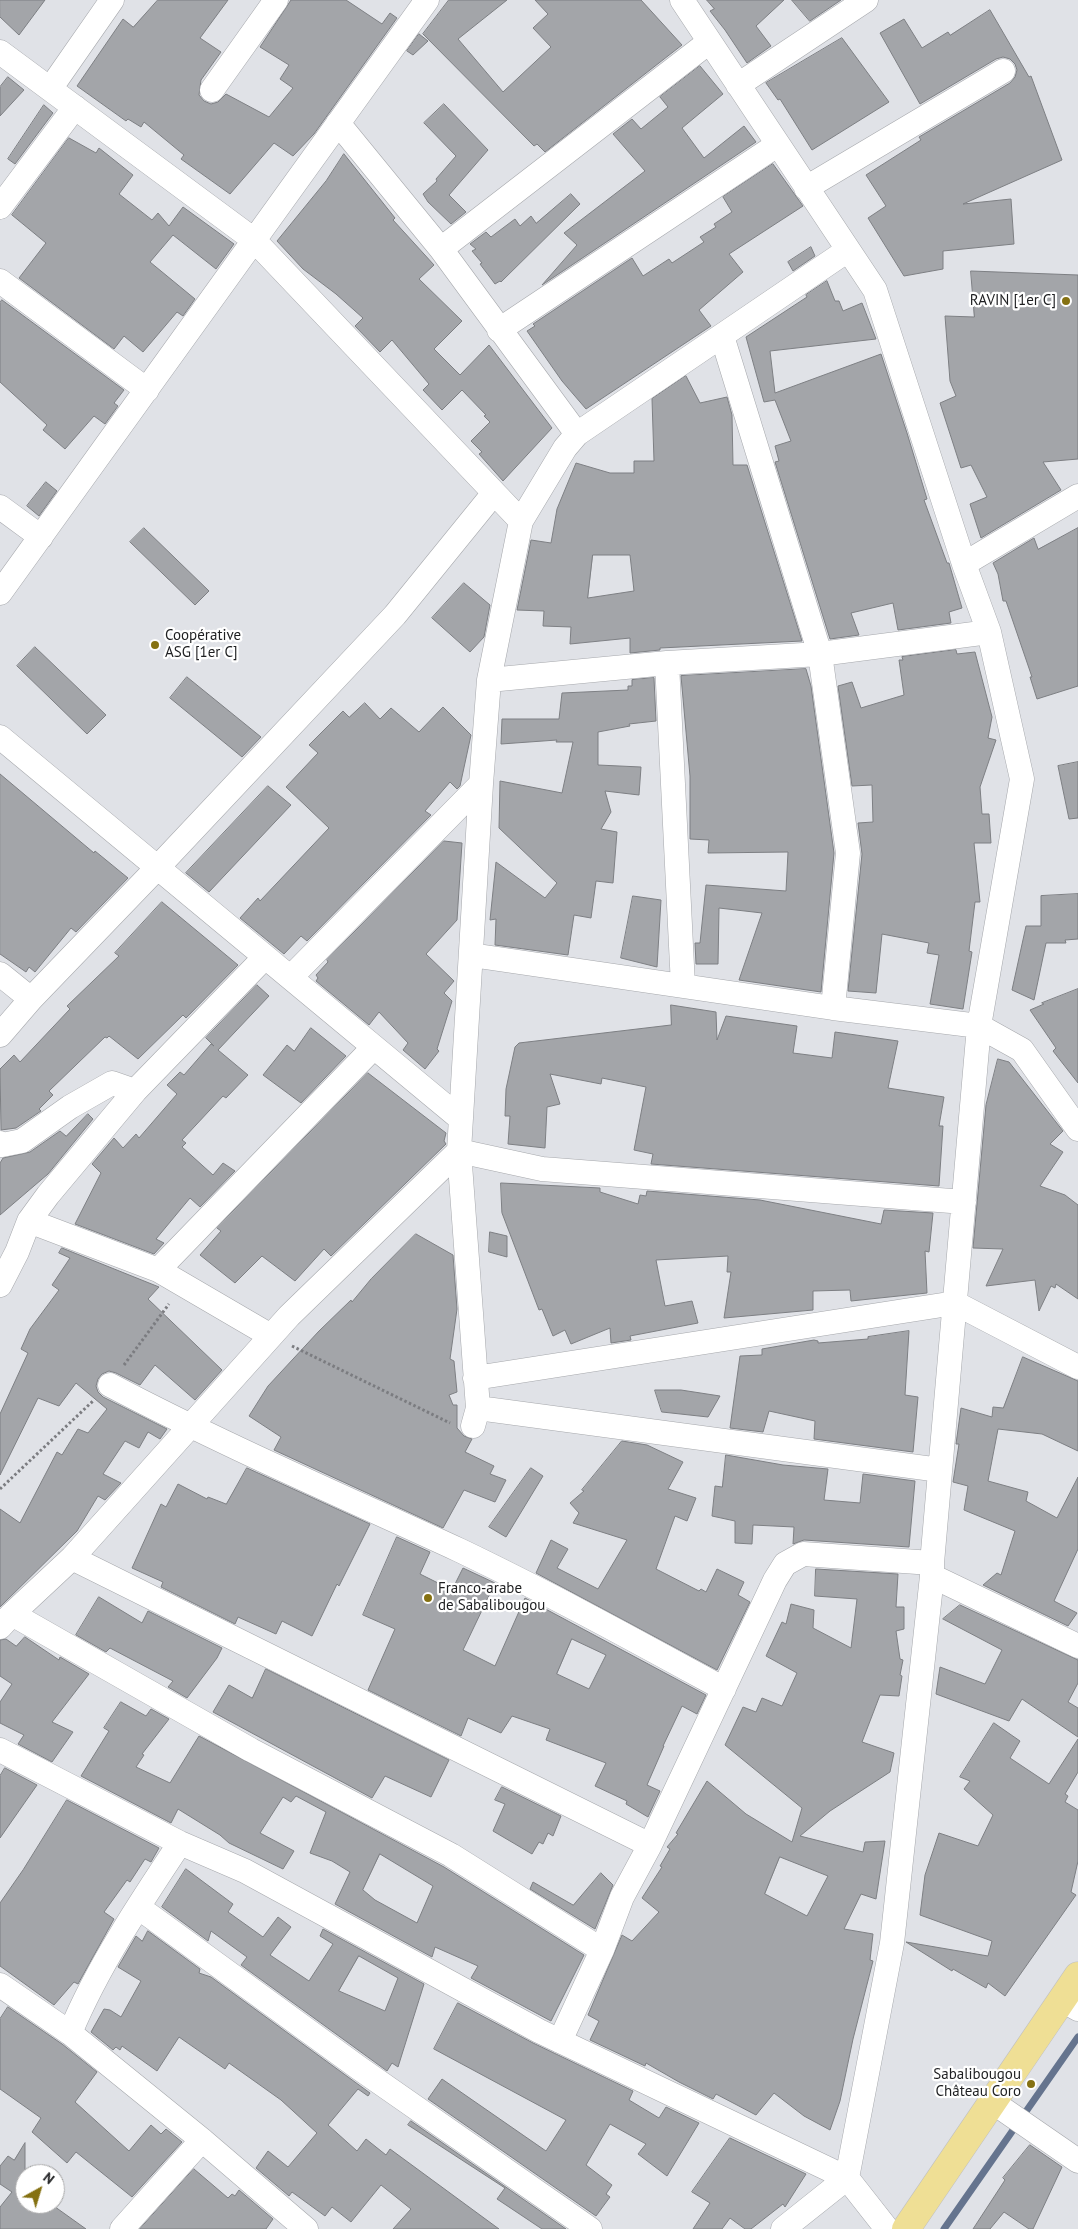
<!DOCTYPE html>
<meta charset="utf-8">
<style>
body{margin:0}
#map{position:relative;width:1078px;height:2229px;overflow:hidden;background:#e0e2e7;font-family:"PT Sans",sans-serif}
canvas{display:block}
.north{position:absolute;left:15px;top:2164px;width:50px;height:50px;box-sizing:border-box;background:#fff;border:1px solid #a5a5a6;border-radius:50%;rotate:39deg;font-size:14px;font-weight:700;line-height:20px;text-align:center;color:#1e1f21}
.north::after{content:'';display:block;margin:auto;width:18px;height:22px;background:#857112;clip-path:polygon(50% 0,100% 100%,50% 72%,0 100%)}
</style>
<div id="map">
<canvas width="1078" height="2229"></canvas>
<div class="north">N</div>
</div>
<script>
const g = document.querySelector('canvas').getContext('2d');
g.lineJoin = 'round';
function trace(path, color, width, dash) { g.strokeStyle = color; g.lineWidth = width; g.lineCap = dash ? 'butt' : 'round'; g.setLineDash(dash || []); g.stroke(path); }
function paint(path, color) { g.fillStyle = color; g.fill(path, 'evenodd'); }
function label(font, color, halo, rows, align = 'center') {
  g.font = font + ' "PT Sans",sans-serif'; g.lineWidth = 4.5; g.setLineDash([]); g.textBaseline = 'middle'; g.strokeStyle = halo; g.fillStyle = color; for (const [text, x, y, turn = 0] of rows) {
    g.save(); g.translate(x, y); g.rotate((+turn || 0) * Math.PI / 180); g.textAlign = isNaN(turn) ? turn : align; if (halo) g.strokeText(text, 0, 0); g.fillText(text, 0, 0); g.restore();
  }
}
trace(new Path2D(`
 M944 2229 1078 2037`), '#65748e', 7);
const building = new Path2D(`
 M0 0H45L19 35 0 17Z
 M158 0H228L200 38 221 52 201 80 199 95 204 101 211 104 218 102 226 94 269 117 293 88 280 79 289 65 260 47 291 0H346L382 24 390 13 397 18 314 134 293 156 274 143 230 194 181 159 184 155 144 122 141 127 128 119 126 121 77 86 123 19 133 27Z
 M449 0H507L458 39 503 92 551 47 533 28 548 14 535 0H641L682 45 545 152 537 144 534 146 423 34Z
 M707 0H784L756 26 771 46 747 63 725 30 710 11 714 9Z
 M792 0H841L810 21Z
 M990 10 1029 77 1031 76 1062 160 963 204 1011 199 1014 244 943 251V269L904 276 868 218 886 206 866 175 921 140 919 137 1010 83 1015 77 1017 70 1015 64 1010 59 1003 57 996 59 920 104 880 33 904 19 922 48 948 32 950 35Z
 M419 34 428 41 413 55 407 51Z
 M842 38 889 102 812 150 780 99 778 100 766 83Z
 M700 66 723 94 682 128 704 158 744 126 756 142 542 285 577 245 564 233 645 171 613 134 632 119 641 129 668 107 660 97Z
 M8 77 24 90 0 116V87Z
 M444 104 488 150 449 195 466 212 451 224 428 202 423 194 437 181 436 179 456 156 424 123Z
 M44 105 53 113 15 164 8 159Z
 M69 138 96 153 99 148 133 175 119 194 152 220 158 213 169 226 183 207 234 244 216 269 173 235 150 262 195 299 183 316 177 312 143 352 124 336 114 349 19 278 46 243 12 215Z
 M344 154 395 218 393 220 434 265 419 279 462 321 434 349 460 375 489 345 552 428 503 481 479 454 482 452 471 441 490 422 484 416 486 415 462 390 442 410 423 390 429 384 392 340 380 352 355 326 363 318 336 294 303 269 277 241 326 181Z
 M773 164 803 206 729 254 743 272 699 310 711 326 586 409 562 381 527 331 535 326 533 324 632 258 643 276 669 259 672 263 704 242 700 237 716 227 714 224 732 212 723 197Z
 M571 194 580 204 501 282 500 281 495 284 480 264 482 263 472 251 476 249 470 244 486 232 491 237 515 219 520 226 531 216 536 223Z
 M811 247 815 256 793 271 788 262Z
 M971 271 1078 275V459L1043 462 1061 490 981 538 970 504 987 497 971 465 961 468 940 403 956 396 950 381 945 316 974 317Z
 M827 281 835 301H839L843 311 862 303 876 339 770 351 775 393 881 354 907 433 927 499 924 500 947 563H949L962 608 949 612 951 623 898 630 893 603 851 613 859 635 830 639 775 462 779 461 775 446 791 441 775 400 764 402 746 337 807 297 806 295Z
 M2 300 124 390 114 403 118 406 105 424 94 416 65 449 43 430 47 425 0 382V303Z
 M686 376 700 403 727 397 732 415 733 465H747L802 641 660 648V650L630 653V638L570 644 571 627 543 626 544 611 517 610 531 540 551 543 557 509 576 463 610 473H634V461H654L652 399ZM593 555H630L634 591 588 598Z
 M46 482 57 491 39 516 27 506Z
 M144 528 209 591 195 605 130 542Z
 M1078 528V686L1037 699 1030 677H1032L1006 601H1003L998 574 993 563 1034 538 1038 549Z
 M464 583 490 605 484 637 470 652 432 618Z
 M35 647 106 715 87 734 17 666Z
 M956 650 957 654 975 652 992 717 988 738 996 740 980 787 982 814H989L991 843H974L980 902H975L969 951 972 952 963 1009 930 1004 939 955 927 953 929 943 882 934 876 993 848 991 862 854 858 823 873 822 872 785 852 786 838 686 852 682 861 708 904 695 899 660H903L902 657Z
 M806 669 811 686 834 853 821 992 739 980 762 913 719 908 718 964H696L695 943H700L706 885 786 891 788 852 708 853 709 840 690 839V776L681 676Z
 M187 677 261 737 242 757 170 698Z
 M654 678 656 721 629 724 630 726 598 732V765L641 767 639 795 605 791 611 812 601 829 617 832 613 883 596 881 591 918 574 915 568 955 495 945 496 919 490 920 496 862 545 898 557 883 499 828 500 781 562 793 573 742H556L557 740 501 744 502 719H559L562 693 628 690V686H632V680Z
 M365 703 380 719 391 708 419 732 443 707 471 735 460 786 457 789 450 782 425 811 431 815 307 941 301 936 284 954 240 918 258 898 260 901 329 828 286 787 318 753 309 745 343 711 349 717Z
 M1078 762V818L1069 819 1058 766Z
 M0 774 94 853 95 851 128 878 76 932 71 928 35 972 29 967 26 972 0 954Z
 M268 786 291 805 209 892 186 873Z
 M444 841 462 843 457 920 426 954 454 981 444 993 452 1001 437 1049 439 1051 425 1069 403 1050 408 1043 379 1012 369 1025 316 981 318 978 316 975 328 962 327 960Z
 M1078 894V939L1065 940 1066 943H1046L1034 1000 1012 990 1026 926H1041V896Z
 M633 896 661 900 657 967 621 958Z
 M162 902 238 965 186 1018 183 1015 138 1059 109 1036 107 1038 105 1037 49 1091 53 1095 39 1109 41 1111 16 1128 1 1130 0 1069 14 1055 20 1062 70 1009 67 1006 119 956 115 953Z
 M257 985 269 996 218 1050 248 1075 226 1098 223 1096 182 1140 186 1143 182 1147 213 1175 223 1163 235 1171 200 1207 190 1198 156 1239 164 1243 154 1254 75 1224 101 1173 92 1164 114 1138 123 1148 136 1134 139 1138 177 1094 167 1085 180 1072 184 1075 211 1044 214 1046 206 1038Z
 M1078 989V1083L1053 1051 1056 1048 1030 1010 1044 1004 1042 1003Z
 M671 1005 716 1012 717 1040 726 1016 797 1026 793 1053 832 1058 835 1032 898 1041 888 1088 944 1097 939 1126H943L939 1186 651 1164 653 1154 634 1150 646 1087 602 1078 601 1084 550 1074 560 1104 547 1107 545 1148 508 1144 510 1116H505L506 1089 515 1047 519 1043 671 1025Z
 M311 1028 346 1056 301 1103 263 1075 287 1045 294 1051Z
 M998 1059 1009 1062 1063 1131 1050 1144 1063 1152 1040 1186 1065 1195 1078 1205V1299L1056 1284 1055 1288 1051 1286 1039 1311 1035 1280 986 1286 1003 1249 973 1248 986 1105Z
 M368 1073 446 1133 444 1141 446 1144 331 1256 324 1249 295 1281 262 1256 235 1283 200 1255 221 1231 217 1228Z
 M88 1114 93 1119 48 1174 0 1215V1163L3 1158 30 1152 60 1131 66 1136Z
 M501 1183 600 1188V1192L638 1204 640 1195 646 1196 647 1191 760 1200 881 1224 884 1210 933 1213 929 1252 925 1251 927 1293 851 1301 850 1290 813 1291V1310L724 1318 731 1272H727L728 1256 656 1260 665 1306 692 1301 698 1323 630 1336 631 1340 611 1343 610 1328 571 1344 565 1330 553 1336 542 1309 539 1310 502 1213Z
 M490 1232 507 1236V1257L489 1252Z
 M416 1234 453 1255 457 1309 450 1359 454 1361 457 1392 449 1395 453 1405H457V1428L464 1436 472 1439 465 1452 494 1466 490 1474 506 1480 495 1502 464 1490 443 1528 274 1450 281 1437 249 1416 268 1386 319 1331 351 1300 352 1302 371 1279Z
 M62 1248 159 1287 148 1299 222 1370 195 1400 155 1365 140 1385 116 1373 109 1371 102 1374 98 1379 96 1386 98 1392 103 1397 167 1429 160 1439 148 1432 139 1448 125 1441 103 1474 121 1483 105 1500 98 1496 77 1531 0 1607V1509L20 1523 57 1452 62 1455 78 1429 88 1433 107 1409 76 1383 59 1406 38 1398 0 1475V1414L28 1353 21 1349 30 1329 59 1290 52 1285 70 1258 59 1253Z
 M909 1331 905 1395 918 1397 913 1452 814 1439 815 1421 769 1411 763 1432 730 1428 740 1356 762 1355V1349L814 1340 818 1341V1343L868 1339V1337Z
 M1023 1357 1078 1381V1451L1042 1434 998 1429 988 1481 1028 1492 1026 1501 1057 1518 1078 1477V1549L1054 1601 1077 1613 1068 1626 983 1585 997 1573 1001 1575 1015 1531 964 1510 968 1486 953 1482 959 1444H956L961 1408 992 1417 993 1407 1003 1408Z
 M655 1390H681L720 1396 708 1417 662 1412Z
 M622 1441 647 1445 683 1462 668 1489 696 1498 687 1521 675 1516 656 1569 699 1591 701 1589 706 1592 717 1569 744 1582 738 1595 750 1602 717 1670 536 1573 551 1540 568 1549 557 1568 598 1589 627 1540 573 1523 579 1513 570 1503 584 1491 582 1490Z
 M726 1455 783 1465 828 1469 824 1500 860 1503 863 1474 915 1481 909 1547 804 1540 793 1544 794 1527 753 1525 752 1544 735 1543V1521L712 1516 715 1486 722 1487Z
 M247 1468 370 1524 339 1586 337 1584 312 1636 282 1621 276 1634 238 1617 235 1624 161 1587 163 1582 132 1568 161 1504 166 1507 178 1484 207 1499 208 1497 226 1504Z
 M531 1468 543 1476 506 1537 489 1527Z
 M397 1537 430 1552 420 1574 452 1590 463 1568 495 1583 463 1650 495 1666 525 1598 706 1695 697 1714 682 1706 663 1746H664L647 1785 660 1791 648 1817 626 1804 627 1801 595 1786 606 1763 546 1740 550 1729 512 1716 501 1733 468 1718 461 1736 368 1690 395 1629 363 1615ZM572 1639 606 1655 589 1689 557 1674Z
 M816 1569 898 1574 896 1607H904V1629L896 1631 900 1659 903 1660 900 1675 902 1676 899 1696 880 1695 862 1742 894 1753 890 1772 830 1811 800 1836 863 1852 865 1842 885 1841 876 1899 861 1894 844 1929 873 1934 870 1960 873 1961 853 2039 840 2101 830 2130 804 2116 774 2093 756 2115 716 2094 713 2099 679 2082 646 2063 645 2066 590 2040 599 2021 588 2015 622 1935 632 1941 659 1912 642 1898 662 1867 660 1866 670 1849 667 1847 678 1834 676 1833 707 1781 746 1814 792 1842 802 1808 725 1745 743 1707 756 1712 762 1698 782 1706 797 1673 766 1656 782 1622 786 1624 791 1604 814 1610 813 1628 851 1648 857 1599 815 1596ZM780 1857 828 1876 807 1916 765 1894Z
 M99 1597 142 1623 148 1611 222 1648 217 1658 187 1698 168 1687 173 1681 110 1648 106 1652 76 1635Z
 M960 1605 1078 1660V1683L1068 1702 1078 1708V1737L1022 1699 1009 1721 936 1694 940 1667 985 1684 1002 1650 943 1619Z
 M25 1637 59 1660 60 1657 89 1674 52 1722 73 1732 52 1762 18 1744 24 1735 0 1723V1702L12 1684 0 1676V1640L6 1639 16 1646Z
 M266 1669 449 1760 431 1797 385 1776 372 1798 213 1712 229 1685 252 1698Z
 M121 1702 146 1716 151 1709 169 1719 142 1754 144 1755 136 1767 170 1783 199 1736 444 1867 584 1955 551 2021 471 1978 478 1966 435 1947 432 1957 335 1904 350 1872 332 1861 310 1853 326 1812 296 1796 291 1802 283 1797 260 1833 294 1851 283 1869 229 1843 220 1835 178 1809 171 1823 81 1776 109 1731 104 1728ZM380 1854 433 1886 417 1923 375 1900 363 1890Z
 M994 1723 1020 1741 1010 1758 1049 1784 1078 1739V1772L1065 1794 1068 1796 1065 1802 1078 1810V1861L1071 1892 1076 1895 1005 1996 988 1983 986 1988 953 1969 952 1971 906 1942 988 1956 992 1941 920 1915 925 1875 939 1833 978 1846 993 1815 964 1789 970 1781 960 1777Z
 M5 1768 37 1785 0 1838V1776Z
 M502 1787 561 1816 553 1836 548 1833 543 1844 539 1842 532 1854 493 1831 505 1804 495 1800Z
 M67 1800 159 1848 151 1862 145 1859 130 1882 127 1880 104 1912 114 1919 78 1984 74 1982 54 2005 0 1966V1903L23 1870Z
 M186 1869 233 1904 228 1912 263 1937 278 1917 291 1927 270 1955 309 1981 333 1944 320 1936 323 1929 424 1984 398 2067 392 2063 387 2071 241 1965 247 1957 211 1931 208 1941 162 1907ZM359 1956 398 1978 385 2011 339 1991Z
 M601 1873 613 1885 595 1929 530 1889 533 1882 573 1905Z
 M148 1931 200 1969 199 1973 211 1977 370 2093 368 2096 358 2089 328 2125 357 2151 366 2139 386 2155 390 2149 499 2229H393L411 2209 381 2185 351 2222 332 2207 325 2216 292 2192 289 2196 256 2168 268 2151 288 2167 317 2133 281 2100 229 2063 225 2069 179 2037 157 2071 122 2046 120 2050 116 2047 113 2050 91 2032 104 2009 110 2010 121 2017 141 1981 118 1967 136 1936 142 1941Z
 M458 2003 533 2043 633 2091 629 2100 659 2118 666 2107 699 2123 667 2176 638 2154 646 2144 610 2124 586 2165 612 2185 606 2194 610 2197 596 2216 428 2099 442 2079 546 2151 566 2120 434 2049Z
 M8 2007 62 2044 97 2072 75 2102 129 2151 151 2125 161 2134 166 2129 182 2142 132 2197 76 2152 67 2163 32 2132 41 2118 0 2089V2019Z
 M411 2121 566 2229H542L497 2199 505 2188 408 2125Z
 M730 2138 806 2174 785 2207 783 2204 751 2229H745L730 2218 722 2229H693L710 2203 692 2192Z
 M25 2143V2204H51L86 2229H0V2207L12 2192 0 2184V2166L8 2156 14 2160Z
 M1030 2145 1062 2167 1033 2229H1029L1004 2212 990 2229H973L1005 2180 1003 2178Z
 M194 2169 228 2198 232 2194 235 2196 239 2190 273 2219 266 2229H140Z`);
paint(building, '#a3a5a9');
trace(building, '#7d7f83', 1);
const minor = new Path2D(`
 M682 0 875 290 964 564 989 632 1022 779 979 1026 932 1563V1576L892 1943 847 2178 783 2229
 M0 52 254 240 521 521
 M738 85 866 0
 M50 89 112 0
 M212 90 276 0
 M338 123 441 249 577 434
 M806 188 1003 71
 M0 207 75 107
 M441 249 709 42
 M0 281 147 390
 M499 330 777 145
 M722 336 820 654 848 853 833 1008
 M0 507 41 537
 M964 564 1078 496
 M0 593 427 0
 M667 663 683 986
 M489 680 667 663 820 654 989 632
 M0 737 461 1119
 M471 955 833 1008 979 1026 1022 1050 1078 1129
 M0 974 31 999
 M291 977 481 784
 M0 1035 31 999 158 867 395 615 494 493
 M0 1143 2 1145 22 1141 70 1107 112 1083 135 1091
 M29 1221 158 1270 271 1336
 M158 1270 374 1047
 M0 1285 17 1252 29 1221 48 1195 135 1091 265 957
 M475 1378 955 1303 1078 1367
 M110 1385C224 1445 342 1496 459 1550 549 1593 636 1641 724 1689
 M478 1408 940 1470
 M473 1426 478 1408 459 1151 481 784 489 680 521 521 565 448 577 434 848 250
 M72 1558 650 1845
 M932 1576 1078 1646
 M12 1614 251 1750 451 1855 602 1950 622 1897 650 1845 775 1580 785 1564 803 1554 932 1563
 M0 1627 12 1614 72 1558 289 1316 459 1151 542 1169 964 1202
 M0 1750 180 1843 245 1871 539 2031 847 2178 887 2229
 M138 1907 359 2068 590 2229
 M0 1985 70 2033 202 2140 306 2229
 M1062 2000 1078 2009
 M70 2033C98 1966 140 1903 180 1843
 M560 2041 602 1950
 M994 2103 1078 2161
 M122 2229 202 2140`);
const major = new Path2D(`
 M906 2229 1078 1976`);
trace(minor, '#a6a8ac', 25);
trace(major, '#c0c0c1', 29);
trace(new Path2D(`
 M292 1346 450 1423
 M124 1365 169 1304
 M0 1489 94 1400`), '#7b7c80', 3, [2.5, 2.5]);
trace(minor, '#fff', 24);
trace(major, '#efdf95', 28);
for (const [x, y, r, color] of [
 [1066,301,5,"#857112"],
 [155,645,5,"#857112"],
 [428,1598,5,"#857112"],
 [1031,2084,5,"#857112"]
]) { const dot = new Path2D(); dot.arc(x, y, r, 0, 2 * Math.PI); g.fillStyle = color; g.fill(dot); trace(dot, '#fff', 2); }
label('15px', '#1e1f21', '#fff', [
 ["RAVIN [1er C]",1056,301],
 ["Coopérative",165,636,"left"],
 ["ASG [1er C]",165,653,"left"],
 ["Franco-arabe",438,1589,"left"],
 ["de Sabalibougou",438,1606,"left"],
 ["Sabalibougou",1021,2075],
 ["Château Coro",1021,2092]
], 'right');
</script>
